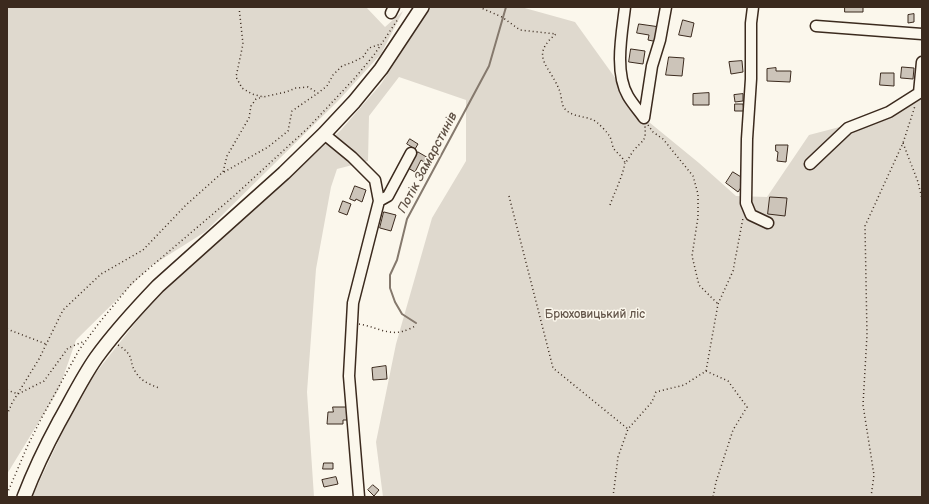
<!DOCTYPE html>
<meta charset="utf-8">
<style>
body{margin:0}
#map{position:relative;width:929px;height:504px;overflow:hidden;background:#fbf7ec;font-family:"Balsamiq Sans",sans-serif}
canvas{display:block}
.frame{position:absolute;inset:0;border:8px solid #3b2a1e;pointer-events:none}
</style>
<div id="map">
<canvas width="929" height="504"></canvas>
<div class="frame"></div>
</div>
<script>
const g = document.querySelector('canvas').getContext('2d');
g.lineJoin = 'round';
function paint(path, color) { g.fillStyle = color; g.fill(path, 'evenodd'); }
function trace(path, color, width, dash) { g.strokeStyle = color; g.lineWidth = width; g.lineCap = dash ? 'butt' : 'round'; g.setLineDash(dash || []); g.stroke(path); }
function label(font, color, halo, rows, align = 'center') {
  g.font = font + ' "Balsamiq Sans",sans-serif'; g.lineWidth = 3; g.setLineDash([]); g.textBaseline = 'middle'; g.strokeStyle = halo; g.fillStyle = color; for (const [text, x, y, turn = 0] of rows) {
    g.save(); g.translate(x, y); g.rotate((+turn || 0) * Math.PI / 180); g.textAlign = isNaN(turn) ? turn : align; if (halo) g.strokeText(text, 0, 0); g.fillText(text, 0, 0); g.restore();
  }
}
paint(new Path2D(`
 M7 7H366L385 27 403 11 381 54 338 101 205 232 151 266 76 340 59 389 7 474Z
 M431 7H521L575 22 644 118 699 163 736 196 767 197 809 135 874 118 922 87V497H383L376 442 396 344 432 218 466 161V100L399 77 369 116 368 161 337 169 331 187 316 269 307 392 314 497H32L83 389 151 303 341 130 381 84Z`), '#dfd9ce');
trace(new Path2D(`
 M416 323 402 314 395 302 390 288V275L397 260 407 219 489 66 506 7`), '#85796d', 2);
const building = new Path2D(`
 M845 7H863V12H845Z
 M914 14V22L908 23V15Z
 M683 20 694 23 691 37 679 35Z
 M639 24 660 27 658 42 648 40 649 35 637 33Z
 M631 49 645 51 643 64 629 62Z
 M669 57 684 58 682 76 666 75Z
 M742 61 743 72 731 74 729 62Z
 M902 67 914 68 913 79 901 78Z
 M776 68V71H791L790 82 767 81V69Z
 M881 73H894V86L880 85Z
 M709 93V105H693V94Z
 M743 94V101L735 102 734 95Z
 M735 104H743L744 111H735Z
 M410 139 418 144 415 149 407 144Z
 M776 145H788L786 162 777 161 778 152 776 151Z
 M418 152 430 159 427 164 421 160 415 172 408 168Z
 M733 172 746 180 738 192 726 183Z
 M355 186 366 190 362 202 356 199 355 201 350 199Z
 M770 197 787 198 785 216 768 214Z
 M343 201 351 204 347 215 339 212Z
 M384 212 396 215 391 231 380 228Z
 M386 366 387 379 373 380 372 368Z
 M333 407H348L347 420H343V424H327L328 412H333Z
 M324 463H333V469H323Z
 M336 477 338 484 324 487 322 480Z
 M373 485 379 490 374 496 368 490Z`);
paint(building, '#ccc4b9');
trace(building, '#3b2a1e', 1);
const minor = new Path2D(`
 M625 7C622 33 614 72 628 96 632 103 639 111 644 118
 M753 7 751 23V79L747 139 746 203 751 215 768 223
 M391 13 394 7
 M816 26 922 34
 M644 118 652 66 660 40 666 7
 M324 134 352 157 375 180 379 201 353 303 349 376 359 497
 M810 164 848 128 889 112 919 93 922 62
 M379 201 388 196 411 153`);
const major = new Path2D(`
 M24 497C34 471 46 446 59 422 71 401 82 378 96 358 114 333 136 309 158 286L284 173 324 134 354 102 381 69 422 7`);
trace(minor, '#3b2a1e', 13);
trace(major, '#3b2a1e', 16);
trace(new Path2D(`
 M239 7 243 44 236 77 242 88 252 94 263 97 286 92 296 88 308 87 318 93 327 86 333 75 342 66 353 62 363 57 369 48 381 44
 M479 7 502 17 520 30 556 34C528 57 551 66 560 92 562 97 561 105 565 109 572 117 585 116 593 120 597 121 609 134 610 137 612 141 612 146 614 149 618 154 623 157 625 163 629 159 631 153 635 149 644 139 646 141 645 126
 M648 125 653 132 663 139 693 176 698 194V217L692 256 699 285 718 304
 M903 143 918 182 922 199
 M224 172 268 147 288 131 292 111 318 93
 M509 196 553 368 628 429
 M610 205C615 191 622 178 625 163
 M359 324C374 326 388 336 404 331 407 330 412 328 415 326
 M7 329 46 344
 M118 345C137 357 127 361 137 374 141 381 151 385 159 388
 M706 371 728 381 747 407 733 430 716 482 713 497
 M7 390 18 394 44 381 68 348 85 341
 M7 415 12 403 39 359 63 310 101 274 143 250 186 205 223 172 227 156 249 118 251 106 256 99 263 97
 M7 494 27 447 41 419 79 350 99 323 132 283 234 196 308 128 354 79 374 55 398 19
 M613 497 618 457 628 429 652 402 656 392 684 385 706 371 718 304 733 271 743 218
 M871 497 874 475 863 405 867 335 865 226 903 143 915 106`), '#3b2a1e', 1.5, [1, 3]);
trace(minor, '#fbf7ec', 10);
trace(major, '#fbf7ec', 13);
label('12px', '#64564a', '#fbf7ec', [
 ["Брюховицький ліс",595,315]
]);
label('italic 13px', '#605246', '#fbf7ec', [
 ["Потік Замарстинів",428,163,-62]
]);
</script>
